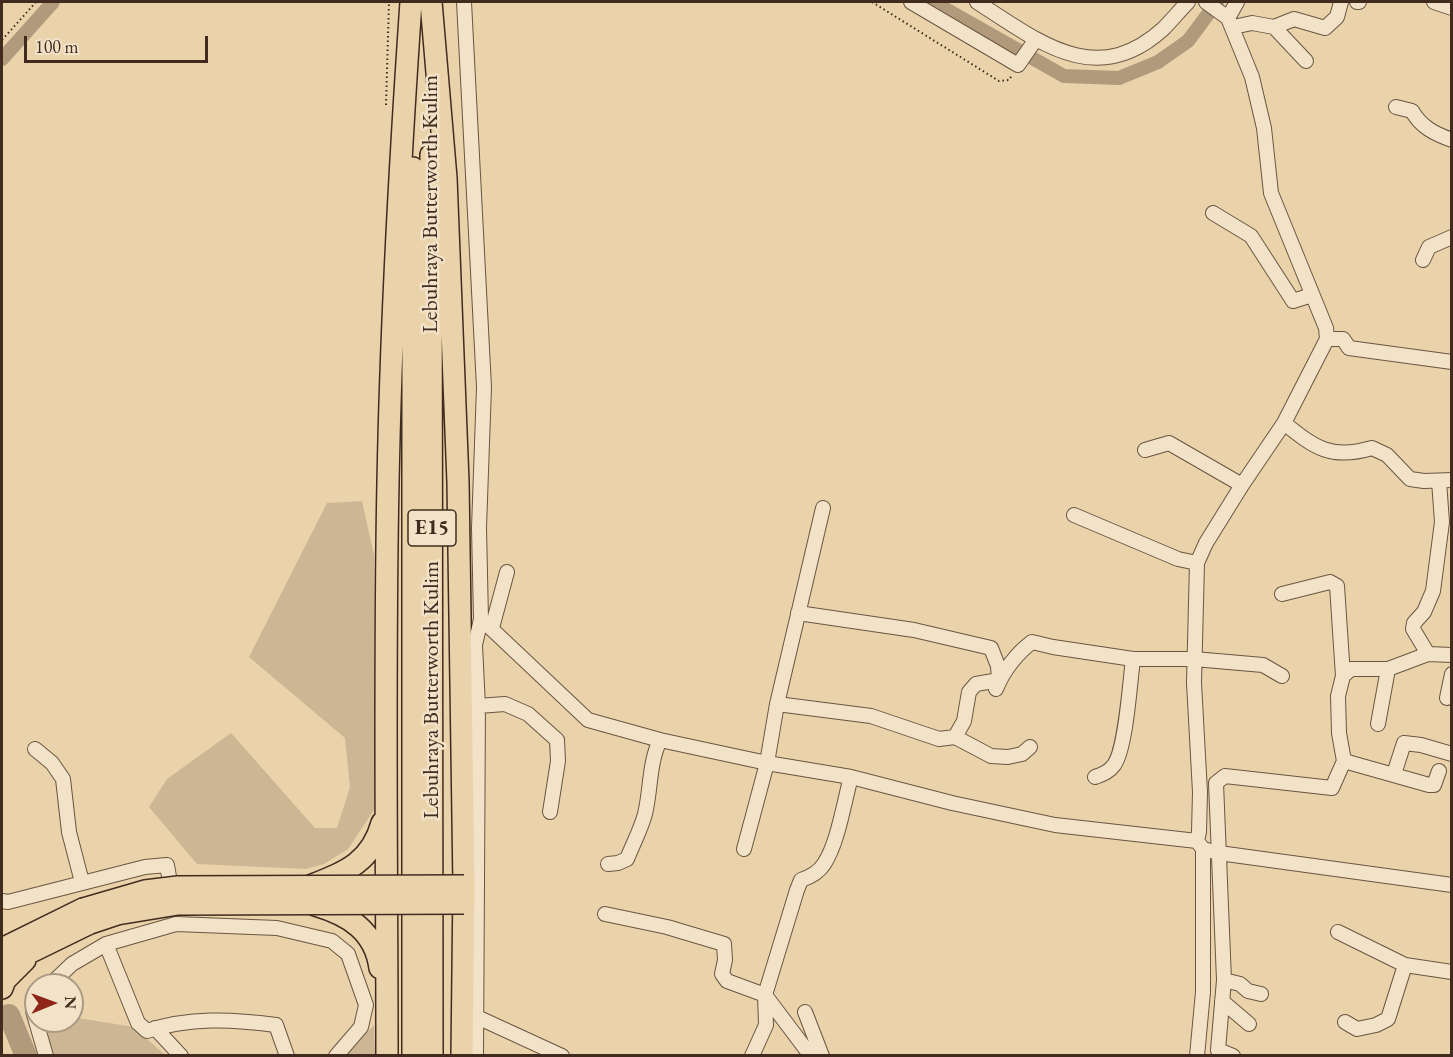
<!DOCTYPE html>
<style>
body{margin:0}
#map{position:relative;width:1453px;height:1057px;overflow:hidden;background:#ead3ab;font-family:"EB Garamond",serif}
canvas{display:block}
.frame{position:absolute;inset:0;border:3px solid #402b1e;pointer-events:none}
.north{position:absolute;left:24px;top:973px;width:60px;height:60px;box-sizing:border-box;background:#f1e2c8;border:2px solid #aa9984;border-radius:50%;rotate:89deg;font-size:16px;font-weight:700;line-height:24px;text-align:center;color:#402b1e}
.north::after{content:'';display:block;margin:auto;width:21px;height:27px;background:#8f2418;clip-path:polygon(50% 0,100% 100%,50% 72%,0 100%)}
.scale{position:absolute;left:24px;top:36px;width:184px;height:27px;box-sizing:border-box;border:3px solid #402b1e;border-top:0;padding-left:8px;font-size:18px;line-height:21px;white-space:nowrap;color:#402b1e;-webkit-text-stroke:4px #f1e2c8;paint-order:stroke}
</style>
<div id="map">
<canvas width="1453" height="1057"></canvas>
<div class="frame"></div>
<div class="north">N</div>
<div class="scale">100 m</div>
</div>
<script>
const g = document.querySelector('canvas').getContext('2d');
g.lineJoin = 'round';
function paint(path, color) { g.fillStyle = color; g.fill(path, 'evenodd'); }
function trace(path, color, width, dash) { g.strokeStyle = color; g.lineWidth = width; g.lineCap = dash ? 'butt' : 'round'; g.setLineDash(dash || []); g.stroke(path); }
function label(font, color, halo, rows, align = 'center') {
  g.font = font + ' "EB Garamond",serif'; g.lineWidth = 5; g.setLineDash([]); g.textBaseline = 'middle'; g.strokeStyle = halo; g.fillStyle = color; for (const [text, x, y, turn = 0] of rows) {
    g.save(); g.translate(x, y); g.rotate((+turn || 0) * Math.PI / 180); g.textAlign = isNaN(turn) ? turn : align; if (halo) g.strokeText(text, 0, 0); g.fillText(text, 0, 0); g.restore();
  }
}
paint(new Path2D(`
 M362 501 374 555V810L348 849 324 864 306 869 197 864 149 807 167 779 231 733 315 828H337L350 787 345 738 249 657 327 503Z
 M72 1017 134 1027 165 1055H54L43 1021H72Z
 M374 1025 375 1055H345Z`), '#cdb693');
trace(new Path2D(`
 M933 2 1064 76 1119 78 1158 62 1188 41 1217 2
 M2 59 53 2`), '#b09a7b', 14);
trace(new Path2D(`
 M9 1015 26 1056`), '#b09a7b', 22);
const minor = new Path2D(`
 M464 2 484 387 479 528 481 619 475 645 478 706 476 1056
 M911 2 1018 65 1036 39
 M977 2C1038 41 1096 90 1163 29 1172 20 1180 10 1188 2
 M1206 2 1228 18 1252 77 1264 128 1271 193 1326 328 1327 339 1284 423 1242 485 1206 543 1197 563 1194 683 1200 792 1199 832 1197 841 1203 849 1219 853 1452 885
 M1357 2H1359
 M1434 2 1452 8
 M1228 18 1237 2
 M1233 27 1252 23 1274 27 1294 19 1325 28 1337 17 1341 2
 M1274 27 1306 61
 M1396 107 1412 111C1421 127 1435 134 1452 140
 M1213 213 1251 236 1293 301 1312 295
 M1423 260 1429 247 1452 237
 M1327 339H1343L1349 348 1452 362
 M1284 423C1315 448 1331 460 1372 448L1387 455 1410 479 1424 481 1452 480
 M1145 450 1169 443 1242 485
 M1074 515 1178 559 1197 563
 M798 613 914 630 991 648 998 666 999 680 976 684 969 692 964 721 955 737
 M481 619 588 720 660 740 767 763 851 777 952 803 1055 825 1197 841
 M492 628 507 572
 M1428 654 1413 629 1414 623 1424 612 1433 591 1442 522 1439 481
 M1343 676 1351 669H1388L1428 654 1452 655
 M996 689C1003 671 1017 653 1032 642L1053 647 1133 659H1194L1263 665 1282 676
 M1447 698 1452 674
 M777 704 871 716 939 739 955 737 991 756 1008 757 1022 754 1030 747
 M478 706 505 704 528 714 557 740 558 761 550 812
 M1378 724 1388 669
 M35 749 52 763 63 779 69 832 82 882
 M1344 761 1429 785H1434L1439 771
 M1394 774 1404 743 1421 745 1452 754
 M1095 777C1103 774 1109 772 1114 765 1126 749 1130 681 1133 659
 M744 849 767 763 777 704 823 508
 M608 864 618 863 627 859C633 844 641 829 645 814 651 789 649 763 660 740
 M2 901 8 902 145 867 167 865 172 894
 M605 914 667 927 724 944 725 960 722 974 727 981 765 995 811 1056
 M1338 932 1405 965 1452 972
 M106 944 138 1023 147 1031C189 1017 232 1019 276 1025L287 1056
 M1224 980 1240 984 1248 991 1261 994
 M50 985 72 964 106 944 176 924 277 928 332 941 348 954 366 1005 361 1027 336 1056
 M1222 1001 1249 1024
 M36 1005 33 1011 46 1056
 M805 1012 822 1056
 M477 1017 562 1056
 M1345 1022 1357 1029 1376 1025 1388 1019 1405 965
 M155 1028 181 1056
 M752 1056 766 1025 765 995 797 890 801 880C810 877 819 872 824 864 838 843 844 802 851 777
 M1197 1056 1203 992V849
 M1233 1056 1218 1050 1224 980 1216 783 1225 776 1332 788 1344 761 1339 733 1338 696 1343 676 1337 586 1330 582 1282 594`);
const highway = new Path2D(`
 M431 2 446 178 458 482 464 886 462 1056
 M431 155 432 1056
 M413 168V1056
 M310 886C345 872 371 863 382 823
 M315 905C349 915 375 931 380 968
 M2 949 83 909
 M2 966 90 923
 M2 988 5 980 25 960
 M387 1056C387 865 384 674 388 483 391 322 400 162 411 2`);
trace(minor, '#6a5541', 16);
trace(highway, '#402b1e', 24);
trace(new Path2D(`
 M872 2 999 81 1009 80 1012 75
 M2 40 36 2
 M386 105 389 2`), '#402b1e', 2, [1.5, 3]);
trace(minor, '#f1e2c8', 14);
trace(highway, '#ead3ab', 21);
const highwayBridge = new Path2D(`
 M83 909 145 891 178 887 464 886
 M90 923 117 914 178 904 464 903`);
trace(highwayBridge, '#402b1e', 24, []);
trace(highwayBridge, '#ead3ab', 21);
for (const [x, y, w] of [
 [432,528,48]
]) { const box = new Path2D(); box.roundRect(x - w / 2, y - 18, w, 36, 4.5); g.fillStyle = '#f1e2c8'; g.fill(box); trace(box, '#402b1e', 1.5); }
label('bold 21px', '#402b1e', null, [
 ["E15",432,528]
]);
label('22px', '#402b1e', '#f1e2c8', [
 ["Lebuhraya Butterworth Kulim",431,204,-90],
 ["Lebuhraya Butterworth Kulim",432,690,-90]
]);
</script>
